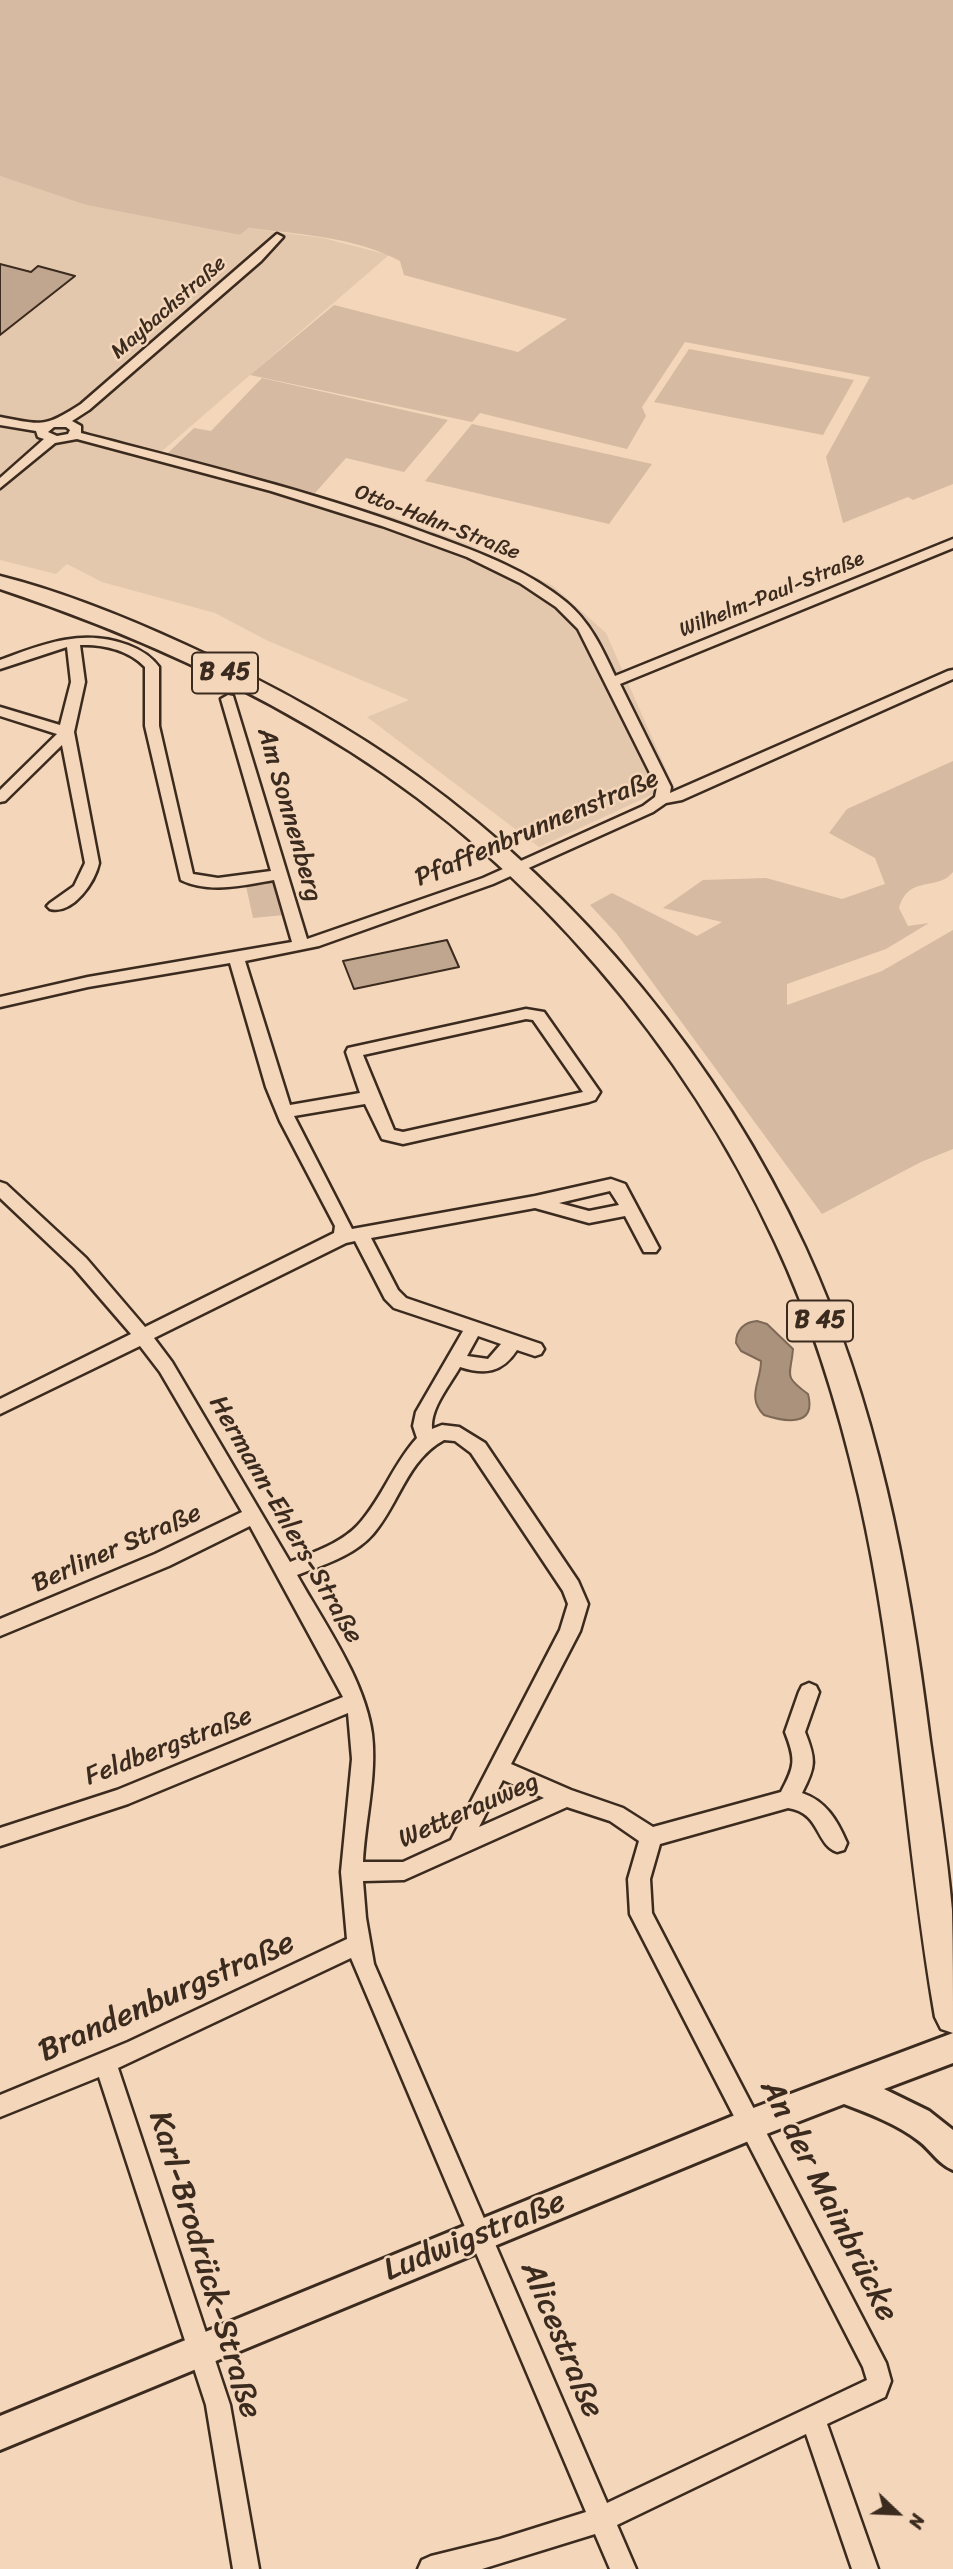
<!DOCTYPE html>
<meta charset="utf-8">
<style>
body{margin:0}
#map{position:relative;width:953px;height:2569px;overflow:hidden;background:#f4d6ba;font-family:Sriracha,sans-serif}
canvas{display:block}
.north{position:absolute;left:862px;top:2478px;width:70px;height:70px;-webkit-text-stroke:5px #f4d6ba;paint-order:stroke;rotate:113deg;font-size:19px;font-weight:700;line-height:28px;text-align:center;color:#3b2a1e}
.north::after{content:'';display:block;margin:auto;width:24px;height:32px;background:#3b2a1e;clip-path:polygon(50% 0,100% 100%,50% 72%,0 100%)}
</style>
<div id="map">
<canvas width="953" height="2569"></canvas>
<div class="north">N</div>
</div>
<script>
const g = document.querySelector('canvas').getContext('2d');
g.lineJoin = 'round';
function paint(path, color) { g.fillStyle = color; g.fill(path, 'evenodd'); }
function trace(path, color, width, dash) { g.strokeStyle = color; g.lineWidth = width; g.lineCap = dash ? 'butt' : 'round'; g.setLineDash(dash || []); g.stroke(path); }
function label(font, color, halo, rows, align = 'center') {
  g.font = font + ' Sriracha,sans-serif'; g.lineWidth = 5; g.setLineDash([]); g.textBaseline = 'middle'; g.strokeStyle = halo; g.fillStyle = color; for (const [text, x, y, turn = 0] of rows) {
    g.save(); g.translate(x, y); g.rotate((+turn || 0) * Math.PI / 180); g.textAlign = isNaN(turn) ? turn : align; if (halo) g.strokeText(text, 0, 0); g.fillText(text, 0, 0); g.restore();
  }
}
paint(new Path2D(`
 M0 176 86 205 240 235 247 228 323 238 389 255 161 452 266 479 393 517 468 544 553 586 606 633 673 785 539 847 367 717 409 700 266 640 215 613 102 582 67 564 56 574 0 560Z`), '#e4c8ad');
paint(new Path2D(`
 M0 0H953V484L913 500 908 497 843 523 826 457 870 377 685 342 642 407 646 416 627 449 480 413 472 422 250 375 334 305 518 352 567 319 404 275 400 261C355 237 298 234 248 228L240 235 86 205 0 176Z
 M689 349 854 380 823 435 654 402Z
 M262 378 448 420 404 472 346 458 315 493 167 454 194 428 211 431Z
 M472 424 652 464 609 524 425 481Z
 M953 761V872C937 892 909 874 899 908L908 926 929 923 886 949 787 984V1005L882 971 953 930V1149L921 1162 822 1214 617 934 590 905 612 893 697 936 722 922 663 908 703 880 766 878 842 899 885 884 875 858 829 833 847 809Z
 M277 882 284 915 253 918 246 886Z`), '#d6baa1');
const water = new Path2D(`
 M757 1321 767 1324 793 1349C791 1376 782 1375 808 1394 817 1427 785 1422 764 1415 746 1397 761 1382 761 1361L741 1351 736 1343C736 1330 744 1322 757 1321Z`);
paint(water, '#aa927c');
trace(water, '#7e6856', 2);
const building = new Path2D(`
 M0 264 31 272 38 266 75 276 0 335Z
 M447 940 459 967 354 989 343 961Z`);
paint(building, '#c0a68f');
trace(building, '#3b2a1e', 2);
const minor = new Path2D(`
 M277 234 283 237 261 261 89 410 72 421 81 426V433C196 463 311 491 423 532 472 550 525 568 566 602 590 622 602 648 615 676L953 539V548L620 684 671 787 670 793 948 671 953 670V679L682 800 666 803 653 812 493 884 319 946 245 961 290 1105 360 1093 346 1052 348 1048 526 1009 544 1012 600 1092 595 1100 589 1102 403 1144 382 1139 365 1104 294 1116 352 1229 535 1196 611 1179 625 1184 659 1248 656 1252H644L625 1216 589 1223 535 1208 371 1238 398 1290 406 1298 541 1344 544 1349 541 1354 535 1356 517 1350C502 1373 485 1375 460 1367 450 1385 430 1408 432 1429L442 1425 459 1427 485 1443 578 1581 588 1604 580 1631 511 1764 571 1790 623 1808 653 1827 781 1792C795 1766 796 1760 785 1732L799 1692 802 1686 809 1683 816 1686 819 1692 805 1732C816 1760 816 1766 802 1793 826 1801 837 1820 847 1843L844 1850 837 1852C815 1844 821 1813 788 1808L660 1844 650 1879 652 1913 886 2363 891 2381 885 2397 827 2424 878 2569H852L806 2434 617 2525 636 2569H610L595 2534 482 2569H418L422 2560 431 2556 500 2539 586 2512 351 1958 118 2068 230 2405 259 2569H233L206 2405 99 2077 0 2117V2095L128 2042 347 1939 341 1872 352 1759 348 1713 128 1804 0 1846V1828L117 1790 343 1697 250 1526 169 1566 0 1636V1619L155 1554 242 1512 160 1372 140 1346 0 1414V1399L131 1334 74 1268 0 1198V1182L6 1184 86 1258 145 1327 334 1233 335 1226 280 1121 266 1087 230 963 88 987 0 1007V997L88 977 292 942 274 880C243 885 210 894 181 880L145 726V667C129 650 103 644 80 645L85 682 74 732 99 863C95 882 73 915 50 909L47 906 50 903 74 886 85 863 62 745 5 801 0 802V790L57 734 0 716V707L60 725 71 682 67 647 0 669V660C43 644 82 628 128 645 141 650 151 656 159 667V726L193 874 218 878 271 871 221 699 228 695 233 696 307 939 483 878 643 806 655 797 657 787 578 629 556 607 520 583 467 557 382 526 271 491 77 439 55 443 0 488V478L44 439 38 437 36 431 0 425V417C42 425 44 428 81 404ZM54 427H66L70 430 68 434 57 436 48 432ZM526 1019 533 1020 583 1092 403 1132 394 1130 363 1055ZM610 1191 619 1205 589 1211 559 1203ZM355 1241 385 1299 394 1308 463 1331 416 1412 413 1426 417 1438C393 1464 382 1499 358 1525 340 1544 313 1552 290 1562L172 1362 154 1338 346 1243ZM478 1336 501 1344 488 1359 467 1356ZM444 1440 455 1441 471 1453 563 1591 568 1604 560 1630 451 1840 403 1862H363C365 1820 377 1777 372 1734 365 1680 324 1623 297 1575 323 1565 354 1556 373 1534 399 1504 407 1460 444 1440ZM503 1780 544 1798 479 1827ZM567 1807 610 1821 639 1841 628 1879 630 1914 863 2367 867 2380 607 2503 374 1964 366 1918 363 1881 404 1880Z`);
const secondary = new Path2D(`
 M953 2033V2063L884 2089 929 2111 953 2130V2170C938 2164 932 2151 919 2141 897 2124 870 2114 844 2104L756 2138 0 2450V2416L740 2113Z`);
const primary = new Path2D(`
 M0 576C64 592 127 618 186 645 267 682 345 724 417 776 582 895 720 1062 805 1247 877 1403 909 1572 930 1741 938 1797 947 1854 952 1910 953 1950 953 1993 953 2033L941 2029 935 2017C905 1844 898 1667 859 1496 839 1409 813 1323 775 1242 685 1046 533 868 351 752 241 682 123 630 0 589Z`);
trace(minor, '#3b2a1e', 5);
trace(secondary, '#3b2a1e', 6);
trace(primary, '#3b2a1e', 5);
paint(minor, '#f4d6ba');
paint(secondary, '#f4d6ba');
paint(primary, '#f4d6ba');
label('21px', '#3b2a1e', '#f4d6ba', [
 ["Maybachstraße",169,308,-41],
 ["Otto-Hahn-Straße",437,523,21],
 ["Wilhelm-Paul-Straße",772,595,-22]
]);
for (const [x, y, w] of [
 [225,673,66],
 [820,1321,66]
]) { const box = new Path2D(); box.roundRect(x - w / 2, y - 20.5, w, 41, 5); g.fillStyle = '#f4d6ba'; g.fill(box); trace(box, '#3b2a1e', 2); }
label('bold 24px', '#3b2a1e', null, [
 ["B 45",225,673],
 ["B 45",820,1321]
]);
label('26px', '#3b2a1e', '#f4d6ba', [
 ["Am Sonnenberg",289,815,74],
 ["Pfaffenbrunnenstraße",537,829,-23],
 ["Hermann-Ehlers-Straße",285,1520,60],
 ["Berliner Straße",117,1549,-24],
 ["Feldbergstraße",169,1747,-21],
 ["Wetterauweg",469,1811,-24]
]);
label('32px', '#3b2a1e', '#f4d6ba', [
 ["Brandenburgstraße",167,1998,-24],
 ["An der Mainbrücke",828,2201,63],
 ["Ludwigstraße",475,2237,-22],
 ["Karl-Brodrück-Straße",204,2265,73],
 ["Alicestraße",561,2340,67]
]);
</script>
